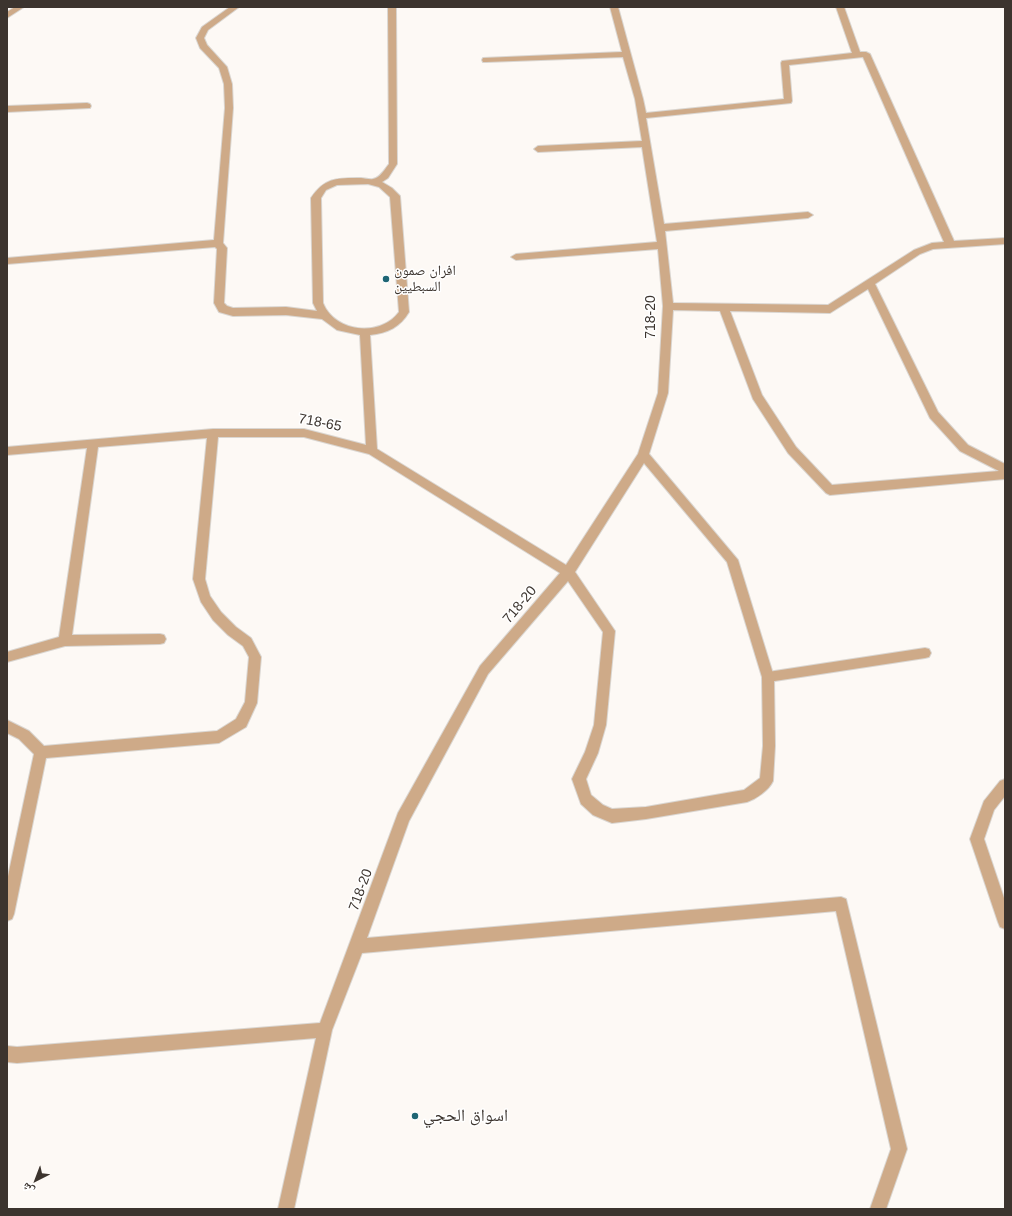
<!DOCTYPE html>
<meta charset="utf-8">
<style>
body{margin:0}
#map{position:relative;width:1012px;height:1216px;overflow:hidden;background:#fdf9f5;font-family:Arial,"Noto Naskh Arabic",sans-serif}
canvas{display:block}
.frame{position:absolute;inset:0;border:8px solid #3c342e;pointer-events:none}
.north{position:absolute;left:16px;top:1160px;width:40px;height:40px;-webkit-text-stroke:3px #fff;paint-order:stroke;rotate:222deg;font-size:11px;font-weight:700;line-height:16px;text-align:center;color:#3c342e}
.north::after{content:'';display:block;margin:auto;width:14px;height:18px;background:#3c342e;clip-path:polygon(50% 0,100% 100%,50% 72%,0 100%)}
</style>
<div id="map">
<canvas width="1012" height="1216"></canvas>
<div class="frame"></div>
<div class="north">ش</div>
</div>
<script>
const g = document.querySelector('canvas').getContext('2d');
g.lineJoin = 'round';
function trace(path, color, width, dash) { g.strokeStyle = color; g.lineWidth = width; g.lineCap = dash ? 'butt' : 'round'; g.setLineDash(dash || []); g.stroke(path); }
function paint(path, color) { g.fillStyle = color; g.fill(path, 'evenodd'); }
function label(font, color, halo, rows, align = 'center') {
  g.font = font + ' Arial,"Noto Naskh Arabic",sans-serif'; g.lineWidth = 3; g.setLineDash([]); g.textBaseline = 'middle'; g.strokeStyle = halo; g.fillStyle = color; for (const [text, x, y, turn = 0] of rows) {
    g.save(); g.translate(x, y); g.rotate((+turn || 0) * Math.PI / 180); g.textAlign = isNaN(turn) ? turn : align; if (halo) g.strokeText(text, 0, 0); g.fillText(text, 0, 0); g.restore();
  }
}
const lane = new Path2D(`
 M925 648 929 649 931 653 929 657 925 658 768 682 764 681 762 677 764 673 768 672Z`);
const street = new Path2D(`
 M15 7H24L7 18V12Z
 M230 7H239L208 30 204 38 207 45 227 67 232 84 233 108 223 243 227 248 224 303 227 306 233 308 286 307 317 311 313 303 311 198C325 177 338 178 361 178 364 178 370 180 373 179 380 178 385 169 389 164L388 7H396L397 164 388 178 382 182 392 188 400 196 409 312C400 327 388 333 370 335L377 449 566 565 638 454 658 393 663 306 658 249 516 260 511 257 516 254 657 242 642 147 538 152 534 149 538 146 642 141 635 99 623 57 486 62H483L482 60 483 58 622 52 610 7H618L643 99 646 113 784 99 781 63 782 61 852 53 836 7H844L860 52H866L870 54 954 241 1005 238V244L933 249 920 254 875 284 938 412 968 445 1005 464V479L830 495 826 493 788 453 753 399 720 311 673 310 668 393 649 454 738 560 774 677 775 746 773 781C769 790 756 799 747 802L646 819 612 823 593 815 581 804 572 779 585 752 594 725 603 632 568 581 488 674 409 821 367 938 841 897 846 899 907 1149 886 1209H870L891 1149 836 911 362 953 332 1030 294 1209H278L316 1038 17 1063 7 1062V1046L17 1047 320 1023 398 813 480 666 560 573 369 454 304 437H218L205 579 210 596 221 612 236 627 251 638 261 657 257 703 246 727 219 743 46 758 14 914 12 919 7 921V881L34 754 19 739 7 733V720L29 731 44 746 217 731 236 719 245 702 249 657 243 646 228 635 213 620 201 602 193 579 207 438 98 447 72 635 160 634 164 635 166 639 164 643 160 644 65 646 7 662V652L59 637 87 448 7 455V447L213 429H304L366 445 360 335 337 330 322 319 286 315 233 316 219 312 214 303 217 249 215 247 7 264V258L214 240 225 108 224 84 219 68 200 48 196 38 202 27ZM863 57 944 242 932 243 914 250 828 305 673 303 665 231 808 218 813 215 808 212 664 224 646 118 791 103 792 101 789 65ZM368 184 379 187 390 197 399 312C381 337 335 333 323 303L321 198 326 190 337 185ZM868 289 930 418 960 451 999 471 832 485 796 447 762 395 730 311 830 313ZM644 463 727 562 762 677 763 746 760 778 744 790 646 807 612 809 603 805 591 795 586 779 598 753 606 725 615 631 575 572Z
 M87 103 90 104 91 106 90 108 7 112V106Z
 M1005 779V796L994 810 984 839 1005 901V929L1000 927 998 922 970 839 984 801 1000 781Z`);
trace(lane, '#dad6d1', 2);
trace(street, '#dad6d1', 2);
paint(lane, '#ceaa88');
paint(street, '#ceaa88');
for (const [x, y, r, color] of [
 [386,279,4,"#1e6574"],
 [415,1116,4,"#1e6574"]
]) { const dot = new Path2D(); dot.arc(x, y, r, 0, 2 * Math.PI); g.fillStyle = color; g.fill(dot); trace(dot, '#fff', 1.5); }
label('14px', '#3c342e', '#fff', [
 ["افران صمون",394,271],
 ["السبطيين",394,287]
], 'left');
label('14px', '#3c342e', '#fff', [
 ["718-20",651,317,-90],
 ["718-65",320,423,11],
 ["718-20",520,605,-50],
 ["718-20",361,890,-70]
]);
label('17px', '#3c342e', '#fff', [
 ["اسواق الحجي",423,1116]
], 'left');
</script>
